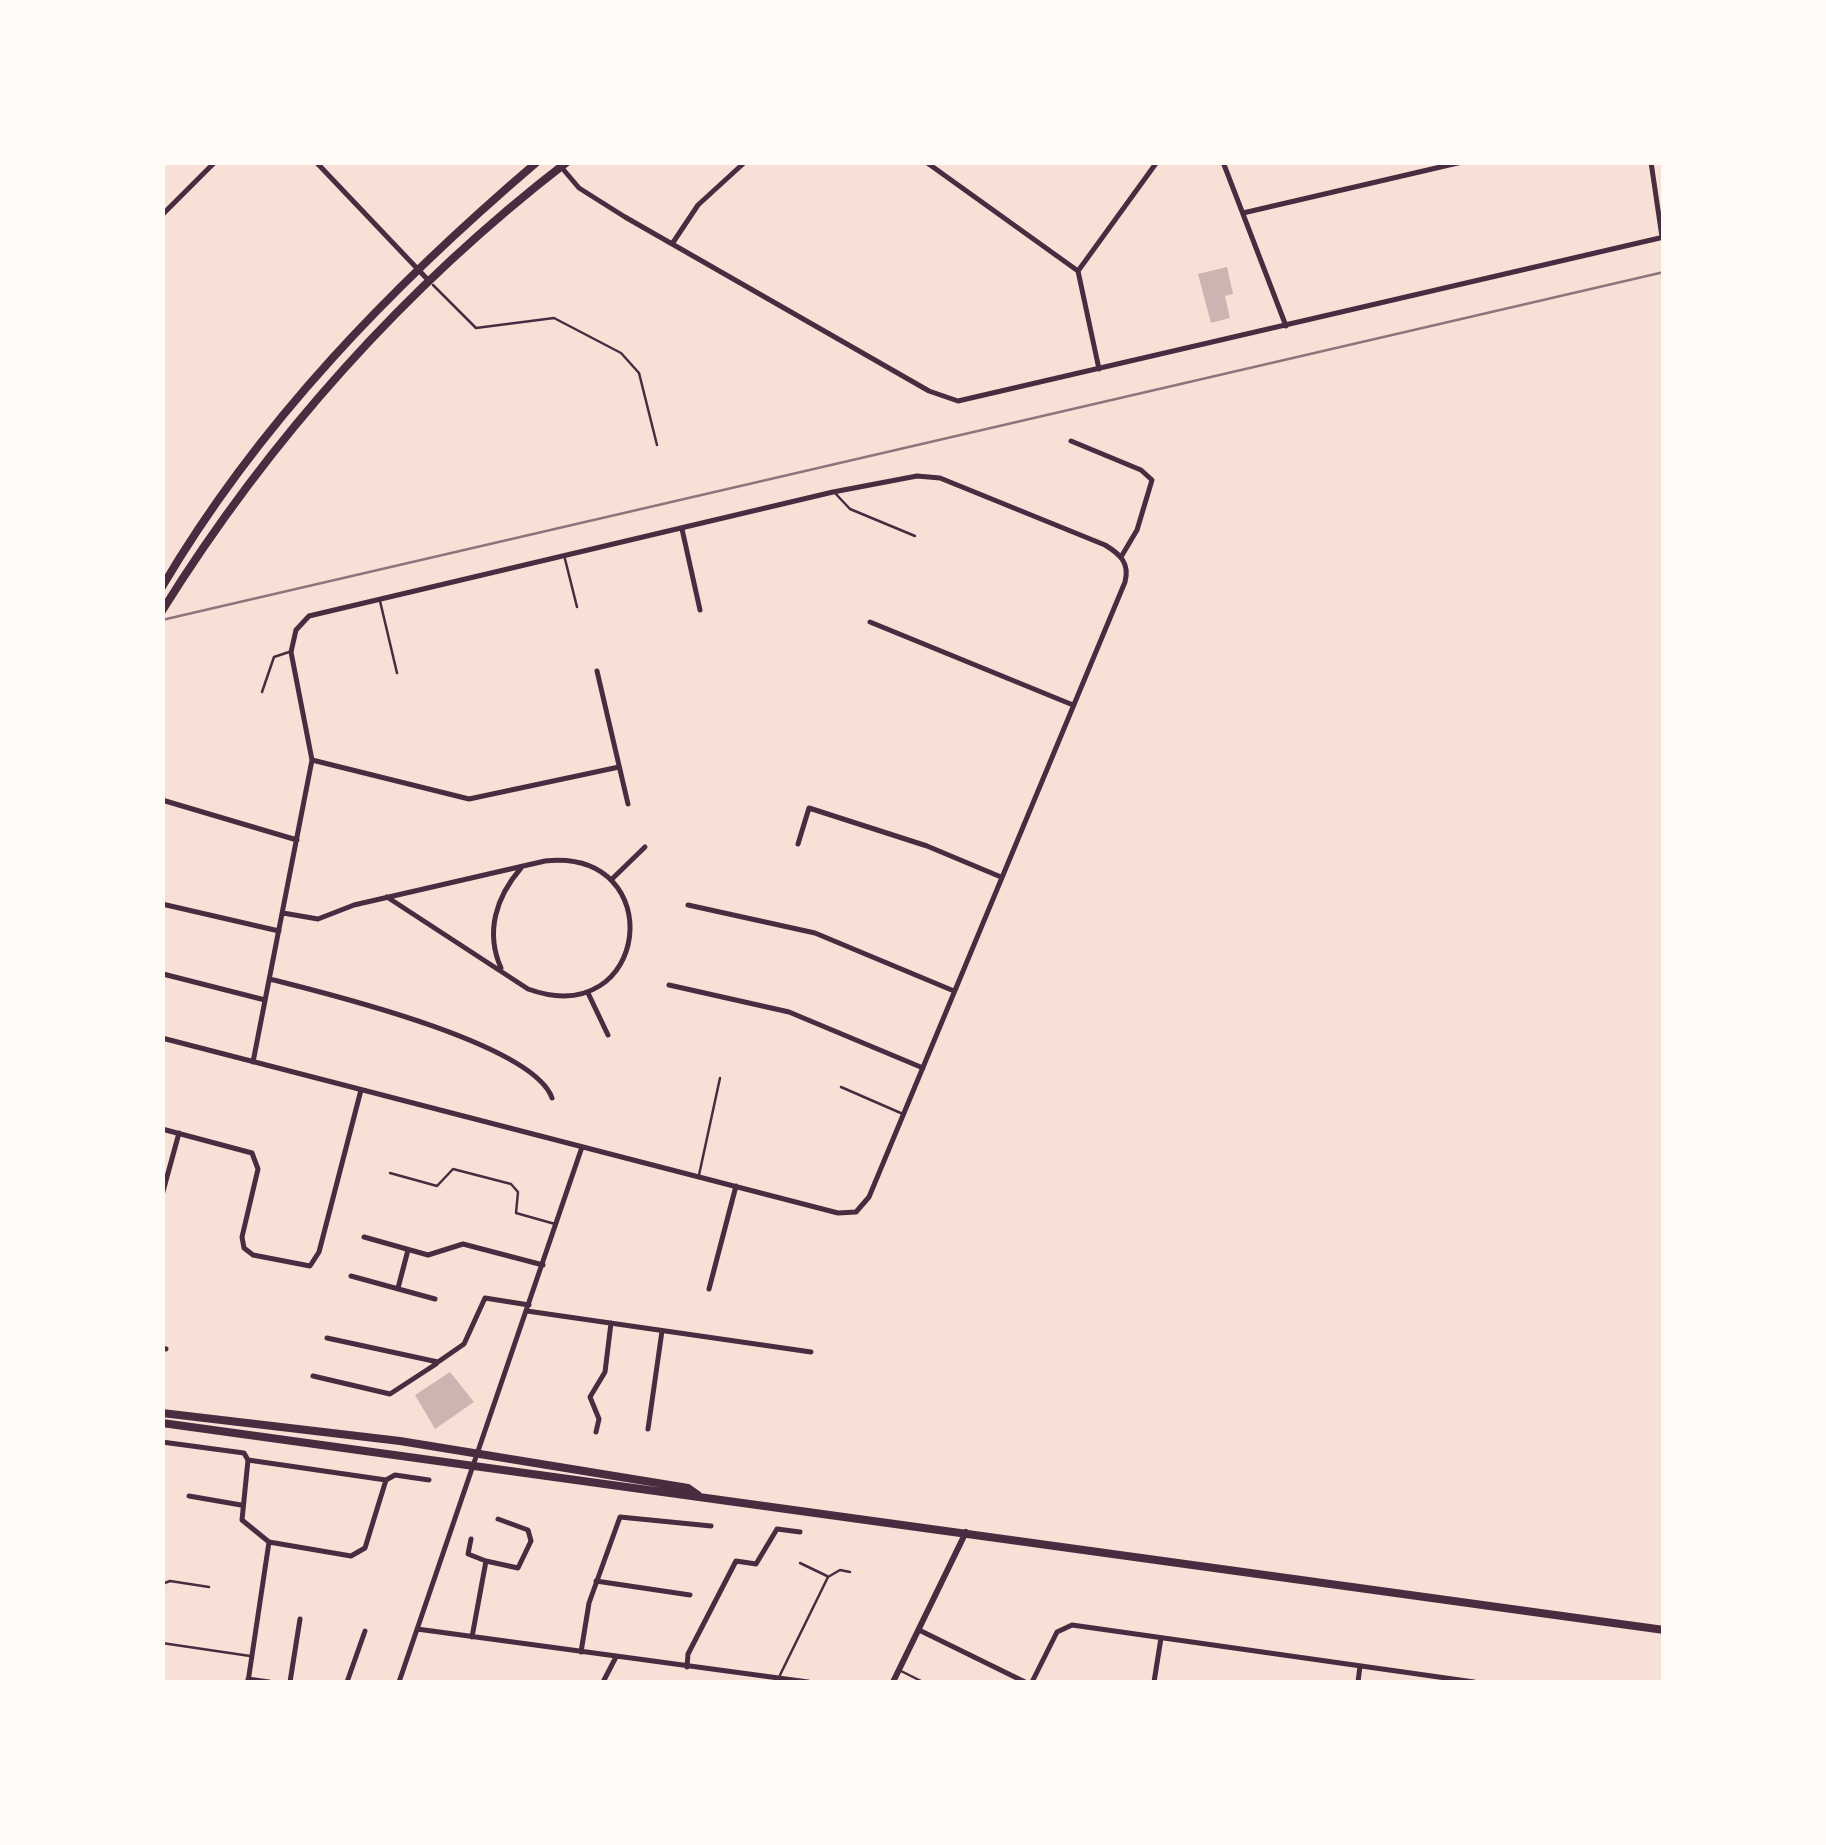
<!DOCTYPE html>
<style>
body{margin:0}
#map{position:relative;width:1826px;height:1845px;overflow:hidden;background:#f7e1d7;font-family:Jost,sans-serif}
canvas{display:block}
.frame{position:absolute;inset:0;border:165px solid #fffaf5;pointer-events:none}
</style>
<div id="map">
<canvas width="1826" height="1845"></canvas>
<div class="frame"></div>
</div>
<script>
const g = document.querySelector('canvas').getContext('2d');
g.lineJoin = 'round';
function paint(path, color) { g.fillStyle = color; g.fill(path, 'evenodd'); }
function trace(path, color, width, dash) { g.strokeStyle = color; g.lineWidth = width; g.lineCap = dash ? 'butt' : 'round'; g.setLineDash(dash || []); g.stroke(path); }
paint(new Path2D(`
 M1227 267 1233 294 1225 296 1230 318 1211 323 1198 274Z
 M450 1372 474 1402 435 1429 415 1395Z`), '#ccb4b1');
trace(new Path2D(`
 M433 285 476 328 554 318 621 353 639 373 657 445
 M834 492 850 509 915 536
 M565 559 577 607
 M380 601 397 673
 M262 692 274 657 289 652
 M841 1087 903 1114
 M390 1173 437 1186 453 1169 511 1184 518 1192 516 1213 555 1224
 M699 1175 720 1078
 M800 1563 827 1576
 M162 1584 170 1581 209 1587
 M162 1643 250 1656
 M901 1671 923 1682
 M780 1675 828 1577 840 1570 850 1572`), '#4a2c40', 2.5);
trace(new Path2D(`
 M316 162 430 282
 M557 162 579 188 625 217 929 391 958 401 1664 237
 M926 162 1078 271
 M1223 162 1286 326
 M1651 162 1662 237
 M1243 213 1462 162
 M162 215 215 162
 M672 244 698 205 745 162
 M1099 369 1078 271 1157 162
 M1071 441 1141 470 1152 480 1137 530 1121 557
 M682 529 700 610
 M870 622 1073 705
 M597 671 628 804
 M312 760 469 799 619 767
 M162 800 297 840
 M798 844 809 808 927 846 1001 877
 M612 879 645 847
 M162 904 279 931
 M688 905 815 933 954 991
 M283 913 318 919 354 905 545 861C671 848 650 1033 528 989L387 897
 M501 968C485 932 496 897 521 868
 M163 974 265 1000
 M270 979C325 993 533 1043 552 1098
 M669 985 789 1012 923 1068
 M588 993 608 1035
 M162 1038 838 1213 856 1212 869 1197 1125 582C1130 563 1120 554 1105 545L940 478 917 476 833 492 309 616 296 630 291 652 312 760 253 1062
 M162 1129 252 1153 258 1169 242 1237 244 1248 253 1255 310 1266 319 1252 361 1090
 M162 1195 179 1133
 M364 1237 428 1255 463 1244 543 1265
 M351 1276 435 1299
 M398 1288 408 1250
 M709 1289 736 1186
 M527 1311 811 1352
 M327 1338 438 1362 464 1344 485 1298 529 1305
 M162 1348 166 1349
 M313 1376 390 1394 436 1364
 M648 1429 662 1331
 M596 1432 599 1419 590 1397 605 1372 611 1323
 M162 1442 244 1453 248 1460 386 1480 395 1475 429 1480
 M248 1460 242 1520 269 1542 351 1556 365 1548 386 1480
 M189 1496 241 1505
 M471 1539 468 1554 486 1561 472 1637
 M486 1561 518 1568 531 1541 528 1530 498 1519
 M596 1581 690 1595
 M417 1629 808 1682
 M919 1630 1025 1682
 M581 1652 589 1603 620 1517 711 1526
 M687 1667 688 1654 736 1561 756 1564 777 1529 800 1532
 M248 1679 269 1682
 M248 1682 269 1542
 M290 1682 300 1619
 M347 1682 365 1631
 M399 1682 582 1147
 M603 1682 616 1657
 M1032 1682 1057 1632 1072 1625 1474 1682
 M1154 1682 1161 1638
 M1358 1682 1360 1666`), '#4a2c40', 5);
trace(new Path2D(`
 M893 1682 966 1532`), '#4a2c40', 6);
trace(new Path2D(`
 M162 587C259 422 393 285 537 162
 M162 611C269 439 406 286 567 162
 M162 1413 400 1441 688 1488 698 1495
 M162 1423 1664 1630`), '#4a2c40', 8);
trace(new Path2D(`
 M162 620 1664 272`), '#8f747c', 2.5);
</script>
